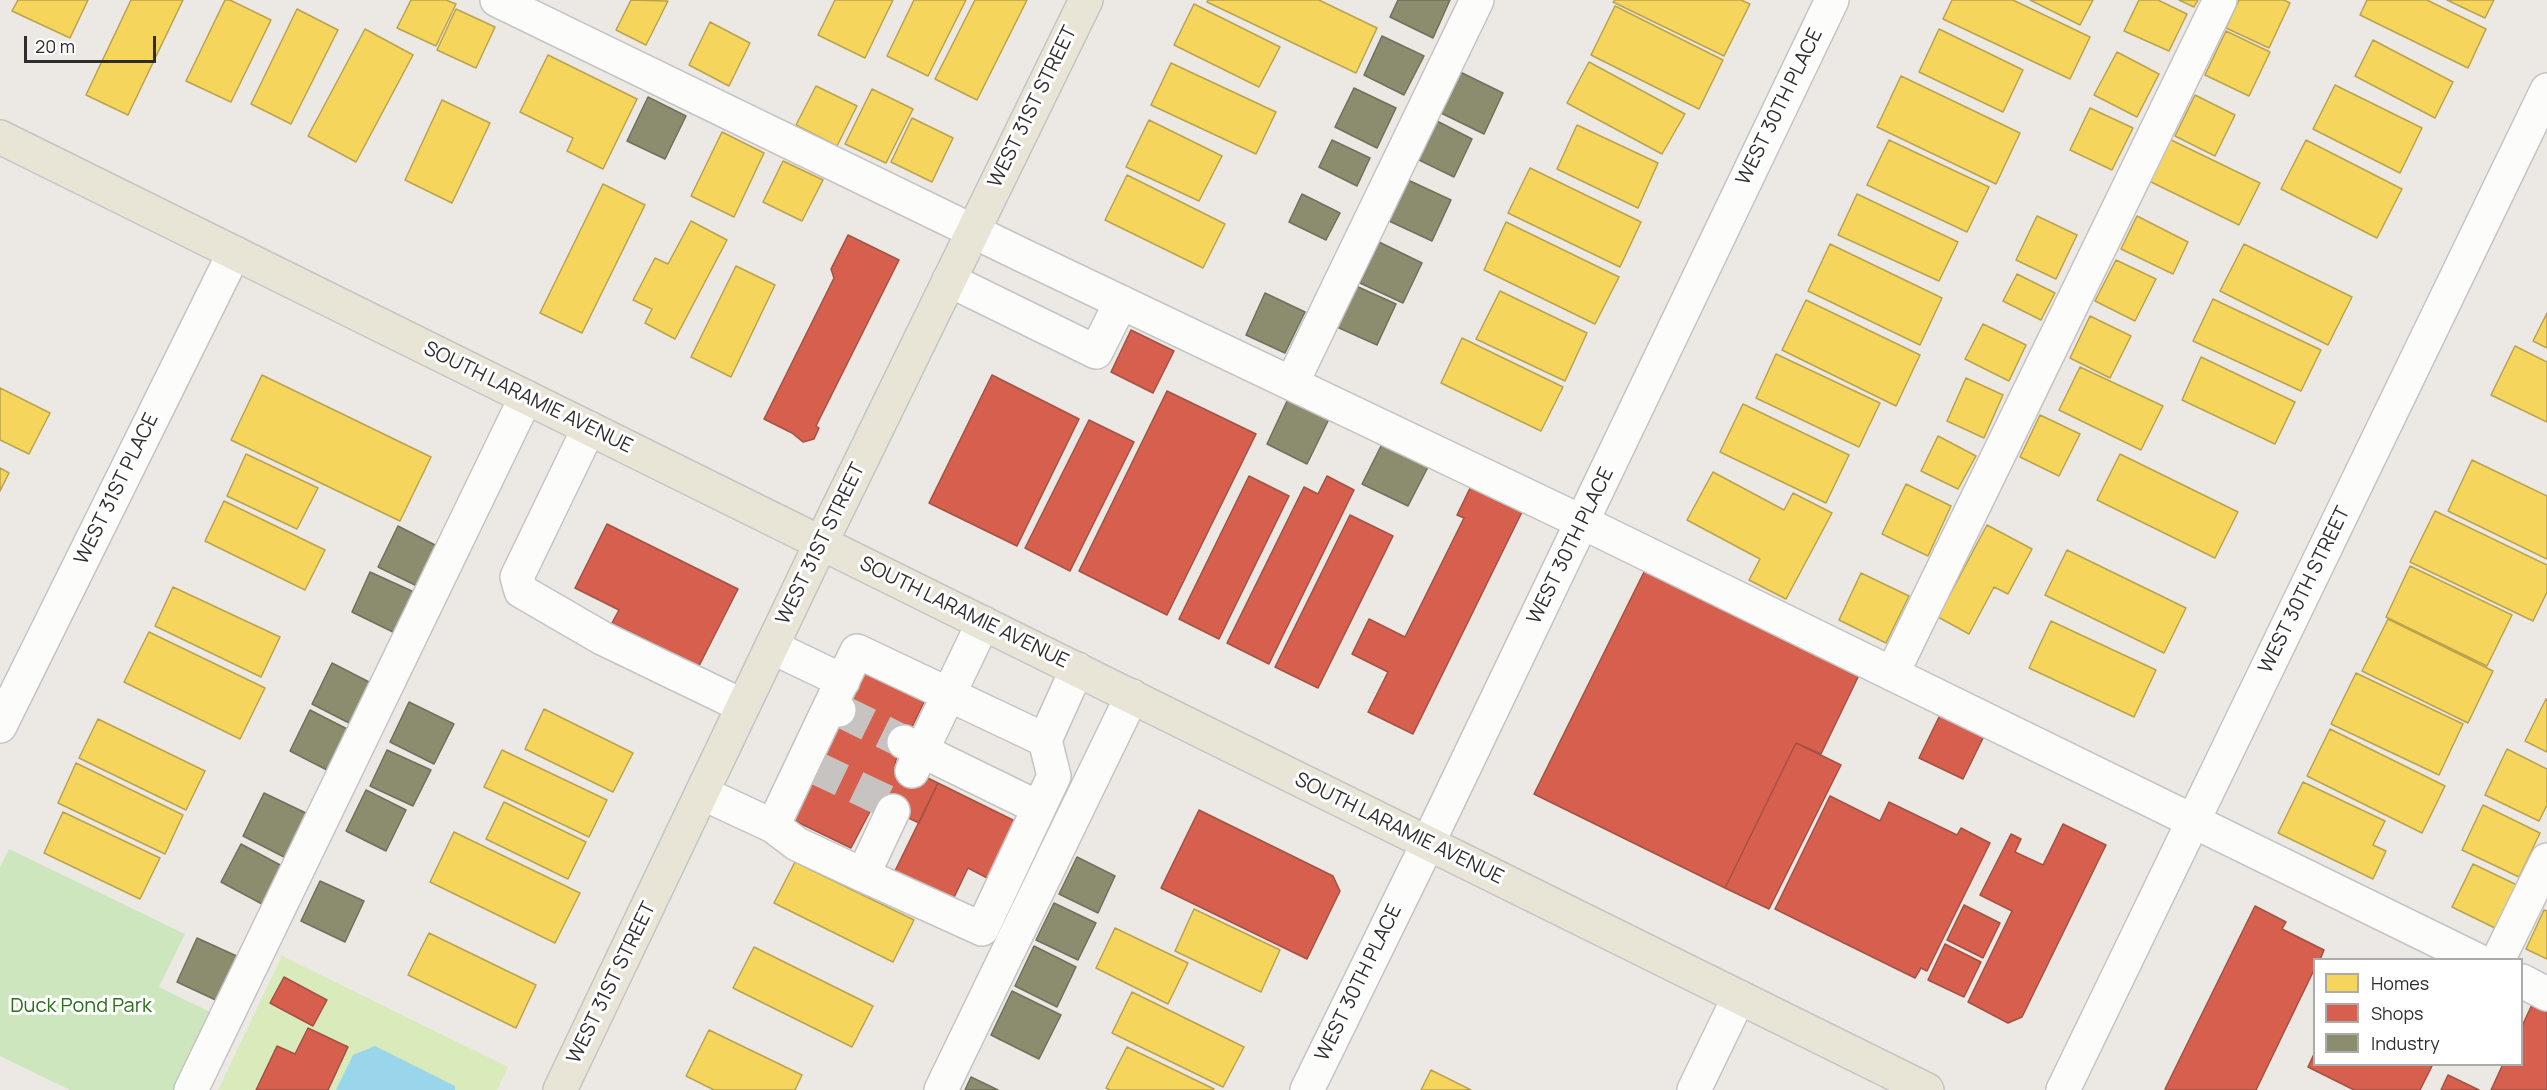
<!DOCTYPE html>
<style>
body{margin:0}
#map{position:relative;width:2547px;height:1090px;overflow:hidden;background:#ece8e4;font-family:Manrope,sans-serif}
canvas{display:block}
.legend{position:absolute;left:2313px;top:958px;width:210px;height:108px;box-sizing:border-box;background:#fff;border:2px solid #ababab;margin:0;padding:8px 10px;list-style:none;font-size:18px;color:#2e2e2e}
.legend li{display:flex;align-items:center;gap:12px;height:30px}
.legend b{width:30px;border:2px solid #ababab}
.scale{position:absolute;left:24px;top:36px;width:132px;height:27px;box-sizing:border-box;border:3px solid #2e2e2e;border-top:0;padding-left:8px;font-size:18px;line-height:21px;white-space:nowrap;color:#2e2e2e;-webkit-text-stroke:4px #fff;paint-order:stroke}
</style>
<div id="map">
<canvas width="2547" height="1090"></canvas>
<ul class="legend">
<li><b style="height:16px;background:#f6d55c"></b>Homes</li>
<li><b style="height:16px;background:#d6604d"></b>Shops</li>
<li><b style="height:16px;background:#8c8c6e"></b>Industry</li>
</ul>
<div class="scale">20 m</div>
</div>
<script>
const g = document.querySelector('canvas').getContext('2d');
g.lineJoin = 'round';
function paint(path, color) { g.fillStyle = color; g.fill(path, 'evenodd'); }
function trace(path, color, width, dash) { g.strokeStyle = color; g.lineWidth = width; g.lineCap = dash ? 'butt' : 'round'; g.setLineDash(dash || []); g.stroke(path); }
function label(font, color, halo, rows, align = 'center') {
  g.font = font + ' Manrope,sans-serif'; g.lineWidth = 6; g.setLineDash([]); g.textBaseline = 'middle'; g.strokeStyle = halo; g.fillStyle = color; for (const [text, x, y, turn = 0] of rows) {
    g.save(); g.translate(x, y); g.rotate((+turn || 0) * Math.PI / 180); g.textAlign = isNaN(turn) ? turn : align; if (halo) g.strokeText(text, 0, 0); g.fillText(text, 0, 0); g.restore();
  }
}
paint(new Path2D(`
 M9 849 185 934 159 987 212 1013 175 1090H70L0 1056V867Z`), '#cee6be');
paint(new Path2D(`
 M282 956 508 1067 497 1090H218Z`), '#d9eabb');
paint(new Path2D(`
 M375 1046 455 1086V1090H336L353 1055Z`), '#99d6ec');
const homes = new Path2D(`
 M18 0H88L70 38 12 11Z
 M131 0H183L128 115 86 95Z
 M225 0H230L271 20 231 102 186 81Z
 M411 0H446L456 4 436 46 397 28Z
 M631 0 668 1 646 45 616 30Z
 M835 0H893L865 58 818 35Z
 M914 0H966L928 76 887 56Z
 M975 0H1027L977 100 935 79Z
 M1208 0H1319L1377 28 1356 73 1207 2Z
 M1615 0H1741L1750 4 1724 56 1613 2Z
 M1952 0H2013L2090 37 2070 79 1943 19Z
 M2030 0H2093L2080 25Z
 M2139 0H2158L2187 14 2169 51 2124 31Z
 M2179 0H2198L2194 7Z
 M2239 0H2284L2290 3 2269 48 2226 28Z
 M2367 0H2427L2486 29 2468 68 2360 15Z
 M2447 0H2494L2485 18Z
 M1194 4 1280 47 1259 87 1174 45Z
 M1615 6 1723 60 1699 109 1591 55Z
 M297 9 338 30 291 124 251 104Z
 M456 9 495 27 476 68 437 50Z
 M710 22 750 43 729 86 689 65Z
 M365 29 413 55 356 162 308 136Z
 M1939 29 2023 70 2003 112 1919 72Z
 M2226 31 2270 52 2249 96 2205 75Z
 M2373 40 2453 82 2435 118 2355 76Z
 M2117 52 2159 74 2137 117 2094 95Z
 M548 55 637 99 603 169 567 151 573 138 520 112Z
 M1589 62 1685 114 1662 154 1567 103Z
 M1171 63 1276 112 1256 154 1151 105Z
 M1901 76 2020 133 1996 184 1877 127Z
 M2335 85 2422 128 2400 173 2313 129Z
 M816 86 857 106 837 146 796 125Z
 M872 89 913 109 886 163 845 144Z
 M2195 95 2235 115 2215 156 2175 136Z
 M442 100 490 123 452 203 405 180Z
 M2090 108 2133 128 2112 170 2070 150Z
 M912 118 953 138 932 182 891 162Z
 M1149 120 1222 156 1199 201 1126 167Z
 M1577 125 1658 163 1638 208 1557 169Z
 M722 132 764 153 734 217 691 196Z
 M2167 138 2260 183 2239 225 2147 180Z
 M1889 140 1989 187 1967 232 1867 185Z
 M2306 140 2402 189 2377 238 2281 189Z
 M783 161 823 180 802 221 763 202Z
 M1530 168 1641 222 1620 267 1508 213Z
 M1127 175 1225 224 1203 268 1105 220Z
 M603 184 645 205 582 333 540 313Z
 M1857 194 1958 242 1939 281 1838 235Z
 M2037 216 2077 235 2056 279 2016 260Z
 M2137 216 2188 242 2173 274 2121 249Z
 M691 221 727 240 675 339 645 323 652 309 633 300 655 258 668 264Z
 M1506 222 1619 277 1595 324 1484 270Z
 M1830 244 1942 298 1920 345 1808 291Z
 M2244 244 2352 297 2328 345 2220 291Z
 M2116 260 2156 279 2135 321 2095 301Z
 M736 266 775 285 731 377 691 357Z
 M2017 274 2055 293 2041 320 2003 301Z
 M1500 291 1587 333 1565 381 1476 339Z
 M2213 299 2321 350 2301 391 2193 341Z
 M1806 300 1920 355 1896 406 1782 350Z
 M2547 313V348L2533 341Z
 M2090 316 2131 336 2110 378 2070 358Z
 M1983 324 2026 345 2009 381 1965 359Z
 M1462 338 1563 387 1541 431 1441 383Z
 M2515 346 2547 362V422L2491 395Z
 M1776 354 1880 403 1859 447 1756 398Z
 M2201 357 2295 402 2275 444 2182 400Z
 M2080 367 2163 406 2141 450 2059 410Z
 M262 375 431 457 400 521 231 440Z
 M1966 378 2003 395 1984 438 1947 421Z
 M0 388 50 413 29 454 0 440Z
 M1743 404 1849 455 1826 503 1720 452Z
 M2040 415 2080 434 2059 476 2020 457Z
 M1938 436 1976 456 1958 489 1921 471Z
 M246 454 318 488 297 529 227 496Z
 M2120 454 2238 512 2215 558 2097 500Z
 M2472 460 2547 496V559L2448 511Z
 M0 468 9 473 0 491Z
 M1713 472 1784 510 1793 493 1832 513 1786 599 1749 580 1760 559 1687 520Z
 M1906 484 1951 506 1928 556 1882 534Z
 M224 501 325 550 305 590 205 541Z
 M2435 511 2547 565V592L2533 621 2410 562Z
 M1987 525 2032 549 2008 594 1994 587 1969 634 1938 617Z
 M2067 550 2186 608 2164 653 2045 595Z
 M2410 566 2512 615 2487 666 2386 617Z
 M1861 573 1909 596 1886 643 1839 620Z
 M173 587 280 637 261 677 155 626Z
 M2388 619 2493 671 2468 723 2362 671Z
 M2051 621 2156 670 2134 717 2029 668Z
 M149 632 265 688 240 739 124 682Z
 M2356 673 2463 724 2439 775 2331 724Z
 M2546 699H2547V752L2525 741Z
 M544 709 633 753 613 792 525 749Z
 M98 719 205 771 186 810 79 758Z
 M2330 729 2445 786 2422 833 2307 776Z
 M2507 749 2547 769V805L2539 821 2485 795Z
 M502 750 607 800 589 837 484 787Z
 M76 763 183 815 165 854 58 803Z
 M2303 782 2385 821 2373 845 2386 851 2373 879 2278 833Z
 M504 802 586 842 568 879 486 839Z
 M2483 805 2540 833 2519 877 2462 850Z
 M63 812 160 858 140 899 44 853Z
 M454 832 580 893 555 943 430 882Z
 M795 862 914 920 893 962 774 903Z
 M2473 864 2517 885 2495 928 2452 907Z
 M1194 909 1280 950 1261 992 1175 951Z
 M2544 910 2547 911V959L2526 949Z
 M1115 928 1188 963 1168 1004 1096 968Z
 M429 933 536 985 516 1028 408 975Z
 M754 947 873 1006 852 1047 733 988Z
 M1132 992 1244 1047 1223 1087 1112 1033Z
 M709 1030 802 1075 795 1090H714L686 1076Z
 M1127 1047 1214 1089 1213 1090H1110L1106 1088Z
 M1431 1070 1471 1090H1421Z`);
paint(homes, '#f6d55c');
trace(homes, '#baa34e', 1.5);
const shops = new Path2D(`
 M848 235 899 260 816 426 819 428 814 439 803 442 792 433 764 419 834 278 831 269Z
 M1131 330 1174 351 1153 393 1111 372Z
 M992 375 1079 419 1017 546 929 503Z
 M1167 391 1256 434 1167 615 1079 571Z
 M1089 420 1134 442 1070 571 1025 548Z
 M1249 476 1289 496 1219 639 1179 619Z
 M1327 476 1354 490 1269 664 1227 643 1304 487 1318 494Z
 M1472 484 1523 510 1413 734 1368 712 1388 672 1352 654 1369 619 1405 637 1464 518 1457 515Z
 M1350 515 1393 536 1318 688 1275 667Z
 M607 524 738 589 699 666 612 623 619 610 575 588Z
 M1646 568 1860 673 1821 754 1796 743 1725 888 1534 794Z
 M861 666 926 698 895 762 938 783 919 823 875 802 851 848 787 817Z
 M1941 713 1985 734 1963 779 1919 758Z
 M1796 743 1841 765 1769 909 1725 888Z
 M938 783 1021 824 993 881 968 868 950 906 892 877Z
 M1830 796 1880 821 1889 802 1957 835 1961 828 1990 843 1927 971 1921 968 1915 978 1775 909Z
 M1199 810 1333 876 1340 891 1307 959 1161 888Z
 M2063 824 2106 845 2022 1017 2008 1023 1968 1002 2012 911 1980 895 2011 834 2021 839 2015 852 2043 865Z
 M1964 905 2000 923 1983 958 1947 940Z
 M2255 906 2286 922 2282 929 2324 950 2320 960H2314V970L2256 1090H2167L2165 1089Z
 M1945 944 1981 962 1964 997 1928 980Z
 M284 977 327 1000 313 1026 270 1003Z
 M2536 996 2547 1002V1090H2491L2503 1064H2522V1026Z
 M308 1028 348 1047 328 1090H256L277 1046 295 1054Z
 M2314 1054V1064H2433L2420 1090H2354L2308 1067Z
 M2448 1075 2479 1090H2441Z`);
paint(shops, '#d6604d');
trace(shops, '#a45144', 1.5);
const industry = new Path2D(`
 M1398 0H1450L1433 38 1390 17Z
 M1382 36 1424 56 1404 95 1364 75Z
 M1458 71 1503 93 1484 134 1439 112Z
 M1354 88 1396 108 1377 148 1335 127Z
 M648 97 686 116 665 159 627 141Z
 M1433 119 1472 139 1454 177 1415 158Z
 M1332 140 1370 158 1357 186 1319 167Z
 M1408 180 1451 200 1432 241 1389 221Z
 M1302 194 1340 213 1326 240 1289 222Z
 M1379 242 1422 263 1403 303 1360 283Z
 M1356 286 1396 304 1377 345 1337 327Z
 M1265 293 1305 312 1285 353 1246 335Z
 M1288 399 1329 419 1307 464 1267 444Z
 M1382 444 1428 467 1408 506 1362 484Z
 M398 526 437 546 417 586 378 567Z
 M370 572 414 592 395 633 352 612Z
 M332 663 371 683 351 724 312 704Z
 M409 702 454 724 434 764 390 742Z
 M310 710 349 730 329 771 290 751Z
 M387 750 431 770 413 806 370 786Z
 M366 790 406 810 386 851 346 831Z
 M264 793 308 814 286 858 243 836Z
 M241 844 282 866 262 904 221 882Z
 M1077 857 1115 876 1098 913 1059 894Z
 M320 881 364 901 345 942 301 921Z
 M1054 903 1096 923 1078 960 1036 940Z
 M197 938 241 958 220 1002 177 982Z
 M1034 946 1076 967 1057 1007 1015 986Z
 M1012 991 1061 1015 1039 1059 991 1035Z
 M971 1077 998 1090H965Z`);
paint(industry, '#8c8c6e');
trace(industry, '#70705b', 1.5);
trace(new Path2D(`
 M839 710 904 742
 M812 766 896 806`), '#c6c3c0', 33, [33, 16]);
const minor = new Path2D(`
 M497 0 1022 255 1582 522 2477 960
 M949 280 1096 352 1121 302
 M1292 383 1477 0
 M589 428 517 577 521 591 602 638 743 706
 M772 647 843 681
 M1892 674 2220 0
 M830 706 857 651 1045 740
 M0 726 234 253
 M904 742 1039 808
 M912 771 983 623
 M702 793 773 826 797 844 863 875 893 811
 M773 826 830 706 839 710
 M863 875 982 929 1054 776 1045 740 1077 669
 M2498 960 2547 860
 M2522 981 2547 994
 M191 1090 526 397
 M941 1090 1132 696
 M1307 1090 1428 843 1832 0
 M1694 1090 1739 997
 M2063 1090 2547 90`);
const major = new Path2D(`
 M0 137 1927 1090
 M560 1090 821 543 1086 0`);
trace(minor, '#c5c4c5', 36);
trace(major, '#c6c5c4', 36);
trace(minor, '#fcfcfb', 33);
trace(major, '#e8e4d6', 33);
label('20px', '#2e2e2e', '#fff', [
 ["WEST 31ST STREET",1033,107,-64],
 ["WEST 30TH PLACE",1780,107,-64],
 ["SOUTH LARAMIE AVENUE",528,398,26],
 ["WEST 31ST PLACE",117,489,-64],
 ["WEST 31ST STREET",821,544,-64],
 ["WEST 30TH PLACE",1571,546,-64],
 ["WEST 30TH STREET",2305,590,-64],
 ["SOUTH LARAMIE AVENUE",964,613,26],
 ["SOUTH LARAMIE AVENUE",1399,829,26],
 ["WEST 31ST STREET",612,983,-64],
 ["WEST 30TH PLACE",1359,983,-64]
]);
label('20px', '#2c6e1b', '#fff', [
 ["Duck Pond Park",81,1006]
]);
</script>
